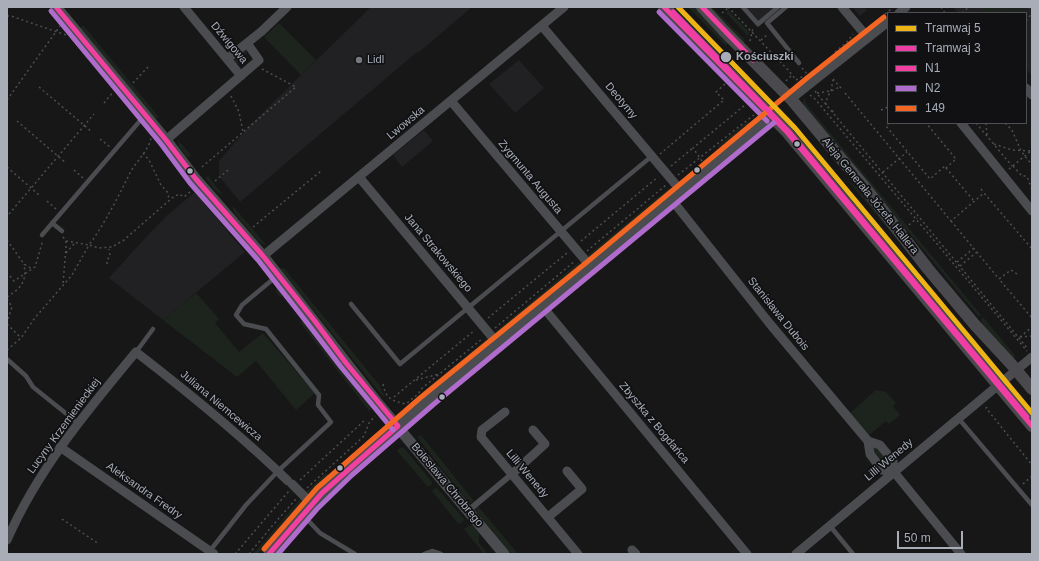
<!DOCTYPE html>
<meta charset="utf-8">
<style>
body{margin:0}
#map{position:relative;width:1039px;height:561px;overflow:hidden;background:#171717;font-family:Helvetica,sans-serif}
canvas{display:block}
.frame{position:absolute;inset:0;border:8px solid #a8adb8;pointer-events:none}
.legend{position:absolute;left:887px;top:12px;width:140px;height:112px;box-sizing:border-box;background:#111113;border:1px solid #4d4f55;margin:0;padding:5px 7px;list-style:none;font-size:12px;color:#a8adb8}
.legend li{display:flex;align-items:center;gap:8px;height:20px}
.legend b{width:20px;border:1px solid #4d4f55}
.scale{position:absolute;left:897px;top:531px;width:66px;height:18px;box-sizing:border-box;border:2px solid #a8adb8;border-top:0;padding-left:5px;font-size:12px;line-height:14px;white-space:nowrap;color:#a8adb8;-webkit-text-stroke:3px #111113;paint-order:stroke}
</style>
<div id="map">
<canvas width="1039" height="561"></canvas>
<div class="frame"></div>
<ul class="legend">
<li><b style="height:5px;background:#eeb416"></b>Tramwaj 5</li>
<li><b style="height:5px;background:#ee3ea5"></b>Tramwaj 3</li>
<li><b style="height:5px;background:#f240a1"></b>N1</li>
<li><b style="height:5px;background:#b06ccc"></b>N2</li>
<li><b style="height:5px;background:#f26522"></b>149</li>
</ul>
<div class="scale">50 m</div>
</div>
<script>
const g = document.querySelector('canvas').getContext('2d');
g.lineJoin = 'round';
function paint(path, color) { g.fillStyle = color; g.fill(path, 'evenodd'); }
function trace(path, color, width, dash) { g.strokeStyle = color; g.lineWidth = width; g.lineCap = dash ? 'butt' : 'round'; g.setLineDash(dash || []); g.stroke(path); }
function label(font, color, halo, rows, align = 'center') {
  g.font = font + ' Helvetica,sans-serif'; g.lineWidth = 3.5; g.setLineDash([]); g.textBaseline = 'middle'; g.strokeStyle = halo; g.fillStyle = color; for (const [text, x, y, turn = 0] of rows) {
    g.save(); g.translate(x, y); g.rotate((+turn || 0) * Math.PI / 180); g.textAlign = isNaN(turn) ? turn : align; if (halo) g.strokeText(text, 0, 0); g.fillText(text, 0, 0); g.restore();
  }
}
paint(new Path2D(`
 M371 7H472L418 53 417 52 240 202 219 176V161L251 124Z
 M739 7H782L758 28Z
 M855 7H865L867 10 860 16 853 8Z
 M953 7H1032V76L1026 69V13H958Z
 M519 60 544 88 515 113 489 84Z
 M424 130 433 141 402 167 393 155Z
 M195 192 245 252 163 320 109 278 147 236 170 213Z`), '#212123');
paint(new Path2D(`
 M671 7H676L719 51 717 53Z
 M688 7H699L728 43 726 46Z
 M706 7H712L745 40 742 43Z
 M979 7H1001L994 13H984Z
 M1006 7H1018L1023 13H999Z
 M728 10 749 32 748 36 726 13Z
 M279 23 316 60 301 75 264 37Z
 M83 25 159 117 156 119 80 28Z
 M246 49 247 52 237 65 233 60Z
 M113 89H117L133 109 135 116Z
 M804 98 807 105 981 315 979 317 905 228 899 225 804 107 803 103Z
 M748 121 752 125 749 128 745 126 719 148 718 146Z
 M178 140 191 155 188 158 179 147Z
 M208 176 223 195C215 193 211 184 205 178Z
 M844 176 865 196 906 250Z
 M670 187 672 191 593 257 589 258 587 256Z
 M233 206 267 246 259 242 235 214 233 210Z
 M579 262 582 266 501 334 498 336 494 333Z
 M279 268H284L381 387 382 392 385 396 384 398Z
 M276 283 284 293 280 297 300 322 304 319 313 332 372 408 369 411 276 292Z
 M196 293 219 319 215 323 239 352 263 333 315 393 296 410 256 361 237 377 163 320Z
 M983 317 1014 354 1015 357 1014 360 983 327 981 319Z
 M489 337V341L428 391 425 390Z
 M876 390 886 392 896 403 893 406 900 415 889 424 886 421 869 435 850 413Z
 M421 435 474 501 471 503H469L417 437Z
 M401 447 404 448 432 482V484L428 487 397 451Z
 M873 447 879 448 890 462 889 468H887L874 456Z
 M326 473 329 476 311 493H307L306 492Z
 M435 488H437L465 520 459 524 457 522 432 491Z
 M301 498 303 501 301 507 287 524 282 525 258 554H253Z
 M478 506 518 554H511L475 510Z
 M471 524 479 533V543L488 554H484L464 529Z`), '#1d241e');
trace(new Path2D(`
 M728 7 789 71 796 80
 M941 7 945 13
 M1028 7 1032 10
 M722 13 728 8
 M962 13 969 7
 M885 14 891 9
 M7 16H11L66 35
 M1026 21 1032 13
 M761 40 768 34
 M750 41 753 28
 M835 52 848 41 853 34
 M802 68 807 74
 M833 79 841 88
 M796 80 805 75
 M786 81 792 75
 M133 83 148 67
 M39 87 92 132
 M815 91 1028 349
 M817 93 831 91 840 87
 M845 93 951 221 984 193 1032 249
 M810 95 815 99 1027 351
 M231 96 239 112 243 132
 M7 100 60 26
 M104 103 113 92
 M826 105 827 98 831 91 833 80
 M881 110 888 107
 M832 112 835 109
 M17 121 66 163
 M889 123 886 126 930 179 945 166 946 168 956 159 926 123
 M976 123 1012 166
 M986 123 987 135
 M1005 123 1012 130 1021 151 1032 165
 M100 139 110 147
 M994 144 1012 150 1031 151
 M143 153 149 160 161 185 168 193 169 200
 M660 154 724 100 716 92 725 84
 M702 161 693 148 745 105
 M671 166 693 148
 M1013 166 1022 176H1026C1030 180 1029 185 1032 189
 M7 167 39 195
 M202 167 296 87 262 69
 M946 168 974 201
 M1009 169 1032 150
 M74 170 83 178
 M883 172 907 152
 M678 175 755 114
 M215 181 228 170
 M981 189 984 193
 M47 201 56 209
 M9 214 94 114
 M951 221 999 279
 M909 225 917 218
 M253 227 321 171
 M63 237 66 241V247L63 284
 M7 240 24 264 32 269
 M66 241 89 245C105 223 117 199 129 175 135 162 148 152 151 138
 M581 241 658 177
 M587 251 666 185
 M66 253 74 244
 M957 262 974 248
 M107 264V260L110 256 109 249
 M960 266 977 252
 M1017 274 1011 270 999 279 1032 318
 M10 276 14 281 35 267 43 240
 M7 297C21 288 27 282 24 264
 M7 299 12 307 7 322
 M488 318 567 253
 M7 324 21 338
 M495 328 575 261
 M1020 337 1032 327
 M1020 337 1032 336
 M7 350 21 338 34 319 72 275 89 245 99 248 112 247 124 240 172 198 179 194 184 197 190 192 193 191
 M416 380 439 374
 M383 384C386 399 392 401 406 404L418 394 421 389 482 339
 M394 397 475 330
 M987 407 986 408 1032 465
 M300 480 366 419
 M1023 484 1032 476
 M307 488 364 436 369 423 375 416
 M62 519 99 544
 M235 554 289 491
 M249 554 273 525 296 499`), '#4d4e52', 1.5, [2, 3]);
trace(new Path2D(`
 M743 7 758 24 778 7
 M786 7 767 23 799 63
 M52 223 62 231
 M42 235 145 115
 M351 304 400 364 652 156
 M136 352 153 329
 M8 360 26 376 33 387 78 423
 M959 419 1032 505
 M303 515 320 533 355 554
 M830 526 853 554
 M209 552 246 505 278 471 331 422 318 405 319 395 266 329 244 324 236 315 242 305 278 275
 M424 554 432 551 441 554`), '#4b4c50', 4.5);
trace(new Path2D(`
 M469 510 512 474`), '#4b4c50', 6);
trace(new Path2D(`
 M184 7 241 76
 M842 7 868 38
 M899 13 906 7
 M542 26 682 192
 M227 59 262 31 287 7
 M1026 88 1032 95
 M791 99 888 22
 M451 101 591 267
 M961 123 1032 211
 M166 140 259 60 247 43
 M359 177 498 344
 M672 200 770 324 868 441
 M263 256 564 7
 M543 307 747 554
 M505 412 482 430 481 437 578 554
 M60 447 214 554
 M894 472 882 470 870 454 868 441 880 445 893 461 894 472 961 554
 M512 474 545 444 533 430
 M292 484 312 504
 M548 517 582 489 567 471
 M7 540C38 469 87 411 136 352 189 393 240 434 288 481
 M632 550 636 554
 M796 554 1032 357`), '#4b4c50', 9);
trace(new Path2D(`
 M56 7 166 140 195 178 263 256 376 401 504 554
 M269 554 312 504 347 470 430 399 591 267 772 116`), '#4b4c50', 11);
trace(new Path2D(`
 M664 7 786 131 1032 426
 M702 7 724 31 791 99 863 185 928 269 975 325 1012 365 1032 389`), '#4a4a4e', 12);
trace(new Path2D(`
 M56 7 166 140 195 178 263 256 314 320 346 363 398 426
 M664 7 786 131 1032 426
 M702 7 753 60
 M269 554 322 493 398 426`), '#f240a1', 5);
trace(new Path2D(`
 M51 11 161 144 190 183 258 260 308 324 341 367 393 430
 M659 12 767 121
 M278 554 317 509 352 475 434 404 776 121`), '#b06ccc', 5);
trace(new Path2D(`
 M264 549 317 488 420 398 587 262 807 78 884 17`), '#f26522', 5);
trace(new Path2D(`
 M678 7 795 128 1032 413`), '#eeb416', 5);
trace(new Path2D(`
 M673 12 790 133 1027 417`), '#ee3ea5', 5);
for (const [x, y, r, color] of [
 [726,57,6,"#a8adb8"],
 [359,60,4,"#757880"],
 [797,144,3.5,"#a8adb8"],
 [697,170,3.5,"#a8adb8"],
 [190,171,3.5,"#a8adb8"],
 [442,397,3.5,"#a8adb8"],
 [340,468,3.5,"#a8adb8"]
]) { const dot = new Path2D(); dot.arc(x, y, r, 0, 2 * Math.PI); g.fillStyle = color; g.fill(dot); trace(dot, '#111113', 1.5); }
label('11px', '#a8adb8', '#111113', [
 ["Dźwigowa",229,43,50],
 ["Deotymy",621,101,50],
 ["Lwowska",406,123,-40],
 ["Zygmunta Augusta",530,177,50],
 ["Aleja Generała Józefa Hallera",870,196,51],
 ["Jana Strakowskiego",438,253,50],
 ["Stanisława Dubois",778,314,51],
 ["Juliana Niemcewicza",221,406,40],
 ["Zbyszka z Bogdańca",654,423,50],
 ["Lucyny Krzemienieckiej",64,426,-54],
 ["Lilli Wenedy",889,460,-40],
 ["Lilli Wenedy",527,474,50],
 ["Bolesława Chrobrego",447,485,50],
 ["Aleksandra Fredry",144,491,35]
]);
label('bold 11px', '#a8adb8', '#111113', [
 ["Kościuszki",736,57]
], 'left');
label('11px', '#a8adb8', '#111113', [
 ["Lidl",367,60]
], 'left');
</script>
